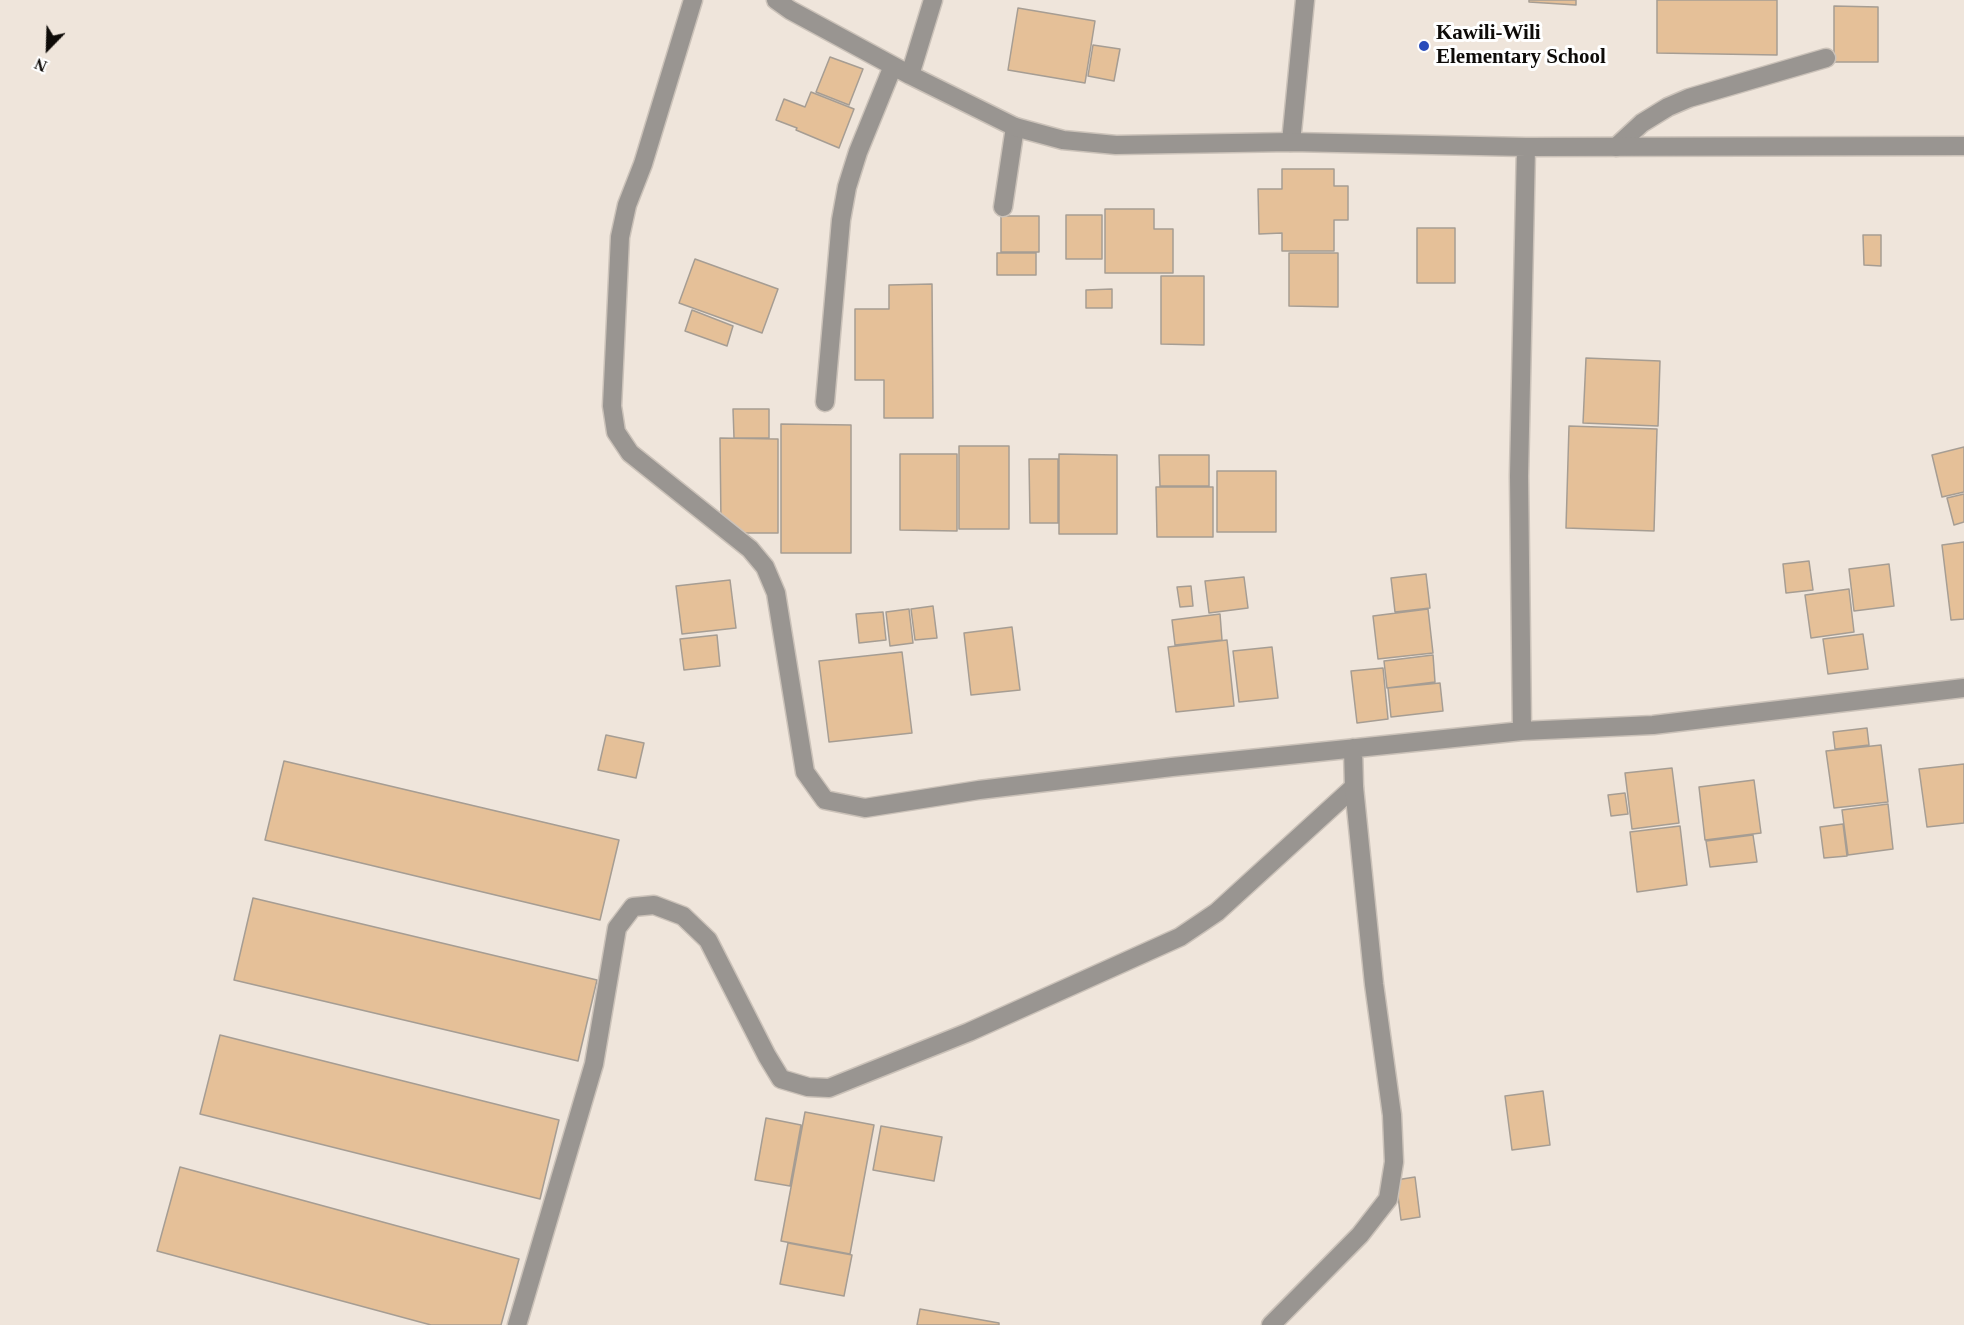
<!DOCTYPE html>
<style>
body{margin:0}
#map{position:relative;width:1964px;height:1325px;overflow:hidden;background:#efe5db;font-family:"Times New Roman",serif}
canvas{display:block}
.north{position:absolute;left:18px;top:18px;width:60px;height:60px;-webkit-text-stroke:4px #fff;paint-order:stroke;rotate:203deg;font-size:16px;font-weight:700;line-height:24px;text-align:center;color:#0e0b08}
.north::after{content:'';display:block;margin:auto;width:21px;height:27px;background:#0e0b08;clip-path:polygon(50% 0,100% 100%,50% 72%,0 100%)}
</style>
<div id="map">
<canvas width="1964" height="1325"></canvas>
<div class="north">N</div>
</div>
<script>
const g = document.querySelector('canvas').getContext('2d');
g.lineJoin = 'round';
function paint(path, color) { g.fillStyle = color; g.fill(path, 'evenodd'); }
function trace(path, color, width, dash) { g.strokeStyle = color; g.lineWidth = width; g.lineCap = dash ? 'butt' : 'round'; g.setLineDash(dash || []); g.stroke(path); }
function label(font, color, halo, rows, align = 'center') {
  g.font = font + ' "Times New Roman",serif'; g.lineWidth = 6; g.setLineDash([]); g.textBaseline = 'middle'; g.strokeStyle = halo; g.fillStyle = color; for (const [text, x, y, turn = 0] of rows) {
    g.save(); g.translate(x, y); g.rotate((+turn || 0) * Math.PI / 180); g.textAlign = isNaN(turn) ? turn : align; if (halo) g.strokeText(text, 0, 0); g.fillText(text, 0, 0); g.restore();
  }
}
const building = new Path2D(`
 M1529 0H1576V5L1529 2Z
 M1657 0H1777V55L1657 53Z
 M1834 6 1878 7V62H1834Z
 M1018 8 1095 21 1085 83 1008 70Z
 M1093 45 1120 49 1114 81 1088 76Z
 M830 57 863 69 849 105 816 92Z
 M811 92 854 109 839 148 796 130 797 128 776 120 784 99 805 107Z
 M1282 169H1334V186H1348V220H1334V251H1282V233L1259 234 1258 189H1282Z
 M1105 209H1154V229H1173V273H1105Z
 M1066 215H1102V259H1066Z
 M1001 216H1039V252H1001Z
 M1417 228H1455V283H1417Z
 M1863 235H1881V266L1864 265Z
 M997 253H1036V275H997Z
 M1289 253H1338V307L1289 306Z
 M695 259 778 289 762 333 679 303Z
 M1161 276H1204V345L1161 344Z
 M932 284 933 418H884V380H855V309H889V285Z
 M1112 289V308H1086V290Z
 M692 310 733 326 727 346 685 331Z
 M1586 358 1660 361 1658 426 1583 423Z
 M733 409H769V438H734Z
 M781 424 851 425V553H781Z
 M1569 426 1657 429 1654 531 1566 528Z
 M720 438 778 439V533H731L721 524Z
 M959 446H1009V529H959Z
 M1964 447V492L1942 497 1932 455Z
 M900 454H957V531L900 530Z
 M1059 454 1117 455V534H1059Z
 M1159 455H1209V486H1160Z
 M1029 459H1058V523H1030Z
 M1217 471H1276V532H1217Z
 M1156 487H1213V537H1157Z
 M1964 494V522L1954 525 1947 498Z
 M1964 542V619L1951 620 1942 545Z
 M1809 561 1813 590 1786 593 1783 564Z
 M1889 564 1894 606 1854 611 1849 569Z
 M1426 574 1430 608 1395 612 1391 578Z
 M1244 577 1248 608 1209 613 1205 581Z
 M730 580 736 628 682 634 676 586Z
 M1191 586 1193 606 1180 607 1177 587Z
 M1849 589 1854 632 1811 638 1805 595Z
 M933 606 937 638 915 640 911 609Z
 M909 609 913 643 890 646 886 612Z
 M1428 609 1433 653 1378 659 1373 616Z
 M883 612 886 640 859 643 856 614Z
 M1220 614 1222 640 1175 645 1172 620Z
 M1012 627 1020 690 971 695 964 633Z
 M1863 634 1868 669 1828 674 1823 639Z
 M717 635 720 666 684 670 680 639Z
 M1227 640 1234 706 1176 712 1168 647Z
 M1272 647 1278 698 1239 702 1233 651Z
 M902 652 912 733 829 742 819 661Z
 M1433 655 1435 682 1387 688 1384 661Z
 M1383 668 1388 719 1357 723 1351 671Z
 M1440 683 1443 711 1391 717 1388 688Z
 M1867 728 1869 745 1835 749 1833 732Z
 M606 735 644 743 636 778 598 770Z
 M1881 745 1888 802 1834 808 1826 751Z
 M284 761 619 840 600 920 265 840Z
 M1964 764V823L1927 827 1919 769Z
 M1672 768 1679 823 1632 829 1625 773Z
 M1754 780 1761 833 1705 840 1699 787Z
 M1625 793 1628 814 1611 816 1608 795Z
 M1888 804 1893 849 1848 855 1842 810Z
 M1843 824 1847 856 1824 858 1820 827Z
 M1680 826 1687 885 1637 892 1630 832Z
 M1753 835 1757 862 1710 867 1706 841Z
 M253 898 597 980 578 1061 234 980Z
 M220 1035 559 1120 540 1199 200 1114Z
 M1543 1091 1550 1145 1512 1150 1505 1096Z
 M805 1112 874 1125 850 1254 781 1241Z
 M766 1118 801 1125 790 1186 755 1180Z
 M881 1126 942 1137 934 1181 873 1170Z
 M180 1167 519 1259 501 1325H431L157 1251Z
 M1415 1177 1420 1217 1401 1220 1396 1180Z
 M788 1243 852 1255 844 1296 780 1284Z
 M920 1309 999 1323V1325H917Z`);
paint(building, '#e5c098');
trace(building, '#a69d93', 1.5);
const lane = new Path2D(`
 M1291 142 1305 0
 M1616 147 1642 123 1668 107 1689 98 1826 58
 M1003 207 1015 127
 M517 1325 594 1064 617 928 633 907 654 905 683 916 708 940 767 1056 781 1079 808 1087 829 1088 969 1032 1180 937 1217 912 1354 787`);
const street = new Path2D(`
 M693 0 643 164 627 205 620 237 612 406 616 432 630 453 750 549 765 567 776 593 805 772 825 800 865 808 979 790 1172 767 1522 731 1653 725 1964 688
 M776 0 790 10 910 75 933 0
 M910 75 1015 127 1063 140 1116 145 1291 142 1526 147 1964 146
 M825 402 841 220 847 187 858 152 893 66
 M1522 731 1519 476 1526 147
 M1271 1325 1360 1235 1388 1199 1394 1162 1392 1115 1374 984 1354 787 1353 748`);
trace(lane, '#cbc2b9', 21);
trace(street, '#cbc2b9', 21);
trace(lane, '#999591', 18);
trace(street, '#999591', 18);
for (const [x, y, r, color] of [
 [1424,46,6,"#284bba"]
]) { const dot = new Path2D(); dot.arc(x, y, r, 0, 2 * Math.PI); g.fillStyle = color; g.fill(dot); trace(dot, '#fff', 2); }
label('bold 21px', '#0e0b08', '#fff', [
 ["Kawili-Wili",1436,34],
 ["Elementary School",1436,58]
], 'left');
</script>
